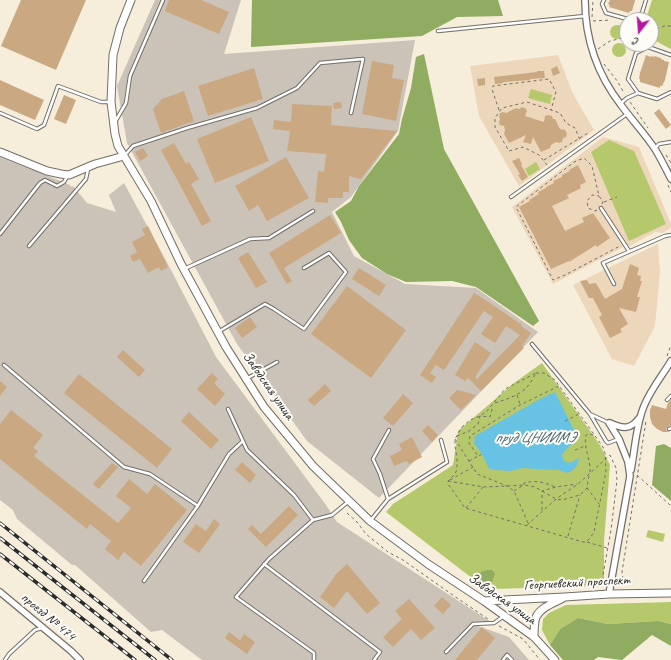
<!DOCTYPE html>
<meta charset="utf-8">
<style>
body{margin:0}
#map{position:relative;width:671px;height:660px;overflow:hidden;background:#f6eddb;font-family:Caveat,sans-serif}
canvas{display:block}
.north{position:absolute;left:619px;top:12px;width:40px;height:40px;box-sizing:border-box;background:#fdfcf7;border:1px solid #a9a8a5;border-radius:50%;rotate:197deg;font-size:11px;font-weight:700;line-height:16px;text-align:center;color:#2b2b2b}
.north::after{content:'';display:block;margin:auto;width:14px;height:18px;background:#b5179e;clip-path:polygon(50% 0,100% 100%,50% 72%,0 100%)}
</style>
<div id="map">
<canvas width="671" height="660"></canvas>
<div class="north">С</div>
</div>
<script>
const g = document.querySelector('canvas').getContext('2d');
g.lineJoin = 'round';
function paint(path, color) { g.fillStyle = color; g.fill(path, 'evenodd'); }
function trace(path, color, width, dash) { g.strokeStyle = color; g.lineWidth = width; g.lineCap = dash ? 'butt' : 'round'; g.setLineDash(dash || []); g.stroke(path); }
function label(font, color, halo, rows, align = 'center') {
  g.font = font + ' Caveat,sans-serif'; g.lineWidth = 4; g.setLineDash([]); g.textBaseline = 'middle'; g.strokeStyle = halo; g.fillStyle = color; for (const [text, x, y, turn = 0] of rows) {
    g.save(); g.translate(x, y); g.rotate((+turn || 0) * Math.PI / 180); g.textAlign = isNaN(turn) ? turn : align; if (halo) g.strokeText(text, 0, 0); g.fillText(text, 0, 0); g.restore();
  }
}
paint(new Path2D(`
 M558 55 573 94 594 130 519 186 479 116 470 66Z
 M603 137 639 147 671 224V228L662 233 655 232 630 246 627 245 553 284 512 207Z
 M658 244 660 272 655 326 634 366 612 359 573 285Z`), '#ecd7ba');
paint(new Path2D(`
 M155 0H241L224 54 415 40 398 131 351 197 332 212 354 256 405 284 476 288 538 332 379 498 307 441 237 344 127 143 117 86Z
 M0 157 68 184 72 187 73 186 87 203 116 212 109 195 124 183 170 268 216 357 326 505 337 522 491 622 478 626 509 637 529 660H202L162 630 151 632 75 565H72L17 519 13 510 0 500Z`), '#cbc2b8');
paint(new Path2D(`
 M652 0H671V49C654 40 651 41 651 20H647L646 19Z
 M610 32a7 7 0 1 1 14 0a7 7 0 1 1-14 0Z
 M612 50a7 7 0 1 1 14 0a7 7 0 1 1-14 0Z
 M531 89 552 95 550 104 528 98Z
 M609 140 634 151 666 224 629 241 591 152Z
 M536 162 540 169 529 176 525 169Z
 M542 363 600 445 610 465 604 541V586L491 589 481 585 386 512 393 504 453 465 458 431 514 383Z
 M648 530 665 534 663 542 646 537Z
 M671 602V624L658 621 608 624 578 618 560 629 550 645 542 630 543 619 549 613 566 605Z`), '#b5c86c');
paint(new Path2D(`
 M252 0H498L503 16 457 17 422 36 251 47Z
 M424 54 444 149 539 321 533 326 476 287 452 281 406 282 387 274 362 258 349 240 341 222 335 212 351 201 359 186 399 134 402 119 411 88 416 57Z
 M664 444 671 448V501L652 485 656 446Z
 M487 570H492L495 574C491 582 492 592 479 582L478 577 481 572Z
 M578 618 608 624 658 621 671 624V646L652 635 622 660 598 657 594 660H563L550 645 560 629Z`), '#90ac60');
paint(new Path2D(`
 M555 392 575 432V443C568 446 566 449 562 455L564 461 570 463 579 458C578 466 575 469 568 473L558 470 536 469 523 468 510 471 496 470 489 469 483 456 474 443 475 436 540 399Z`), '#67c2e4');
paint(new Path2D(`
 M21 0H86L56 70 1 46Z
 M169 0H201L229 12 219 34 165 11Z
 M610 0H635V1L632 11H630L629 13 609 7 610 5 608 4Z
 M646 55 651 57V56L654 57V56L661 58V59L664 60V61L669 62 665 80 662 86H660V88L640 82V79H639L640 73Z
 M372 61 394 65 392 78 404 80 396 121 362 114Z
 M557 66 560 73 553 76 551 69Z
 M254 68 263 99 208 116 198 86Z
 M537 71H544L545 78 530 79V80L503 82V83L495 84 494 77 537 72Z
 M485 78V85L478 86 477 79Z
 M0 80 44 100 35 120 0 105Z
 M184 91 194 121 161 133 153 109 162 99Z
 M64 95 76 100 66 124 54 119Z
 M341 102 342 108 334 109 333 103Z
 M292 104 332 106 331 125 397 131 361 179 349 176V192H343V198H328V203L315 202 318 171 324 172 326 154 287 151 290 131 273 129 274 120 291 122Z
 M522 107 525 108 527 111 525 116 544 122 545 116 548 115 552 116 553 119H555L560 129 565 130 567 134 566 137 563 138 562 142 559 143 556 142 551 145 550 148 541 152 533 137 531 144 523 142 526 135 509 143 504 134 505 130 504 126 500 125 499 123 500 119 499 117 500 113 503 112 506 113 516 108 519 109Z
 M659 109 671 125 666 129 654 113Z
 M251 117 269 161 215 183 197 139Z
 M174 143 186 164 189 162 199 179 191 184 211 221 202 226 161 150Z
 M143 148 148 156 140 161 135 152Z
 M286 157 309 198 267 221 258 205 249 211 235 186Z
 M519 158 522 164 521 165 528 177 522 181 518 175 520 174 512 161Z
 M578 165 586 182 580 185 581 188 567 195 569 198 552 206 565 231 584 222 582 218 593 213 610 238 597 247 596 245 569 262V261L551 269 519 207 530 201 529 200 539 194 538 192 546 188V187L554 183 553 181 562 177V175L570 171 569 170Z
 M330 215 341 233 284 268 292 281 287 284 269 253Z
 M148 226 168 267 161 271 159 267 148 273 140 259 133 262 130 256 137 252 132 242 145 235 142 229Z
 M248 252 267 282 256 288 238 258Z
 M630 264 639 268 637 275 641 276 640 281H642L637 297H640L636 312 619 308 628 324 620 329 622 332 610 338 599 317 602 315 593 298H589L580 281 587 280 589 284 596 283 605 299 622 289Z
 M359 268 386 285 379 296 352 279Z
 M347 286 406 330 371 378 311 334Z
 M474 293 487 301 522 325 521 326 531 333 522 346 524 348 481 391 468 378 465 381 455 375 475 342 491 353 475 377 477 379 520 335 506 326 495 343 481 334 493 317 484 311 444 370 436 365 430 373 436 377 432 383 420 375Z
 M250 317 257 327 242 338 235 328Z
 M123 350 145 370 139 377 117 357Z
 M212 373 218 379 214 383 225 394 215 406 197 389Z
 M79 374 172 449 157 468 64 393Z
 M0 381 7 387 0 396Z
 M325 384 331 391 314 406 308 400Z
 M457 390 476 395 461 410 449 398Z
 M403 394 413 403 393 426 383 418Z
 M671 400V425L667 427 666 429 667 431 670 432H663L657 429 652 424 650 417V410L652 405 666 409 668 403Z
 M11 410 43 435 33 448 38 451 34 456 118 523 131 508 116 496 129 479 147 494 155 484 187 510 141 566 124 552 118 560 105 549 111 541 90 524 87 529 0 459V424Z
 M189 412 219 440 211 449 181 421Z
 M428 425 438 435 432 442 422 431Z
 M412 437 422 457 409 464 407 461 394 466 390 456 402 450 399 444Z
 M242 462 256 475 250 483 235 470Z
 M112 463 118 467 99 489 93 484Z
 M289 506 298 515 266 547 248 529 252 525 261 534Z
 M214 519 220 524 199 553 183 542 196 524 206 531Z
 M347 564 380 603 367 614 347 591 334 608 320 597 335 576H334Z
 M442 597 451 605 443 614 434 606Z
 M409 599 435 628 421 640 411 629 393 647 383 637 402 619 395 611Z
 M482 627 495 638 477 660H455Z
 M229 632 240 640 244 634 255 642 247 654 225 638Z`), '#caa982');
const service = new Path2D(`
 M604 0 602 4 606 13 631 20
 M634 20 641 16 646 0
 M438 31 585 16
 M671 55 648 47 636 53 628 79 638 93 657 99 671 92
 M620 104 627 98 638 93
 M0 113 37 129 44 125 58 86 101 102H110
 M115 122 126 103 130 76 163 0
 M655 148 659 144 671 142
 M125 155 133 146 187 128 257 108 297 88 320 63 363 59 351 113
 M511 197 627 114
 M601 208 629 251
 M0 234 40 183 45 180 57 186 64 182 68 175
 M29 246 86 179 88 169
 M184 269 250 239 269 238 313 211
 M614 284 603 263 665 236 671 235
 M218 332 265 304 274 309 304 329 346 272 329 253 304 268
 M532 344 590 414 606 441 608 443 619 439
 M4 365 124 467 150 474 198 506
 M246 379 277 362
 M667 400 671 396
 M228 409 247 450 294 495 313 520
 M590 414 609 423
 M669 429 671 428
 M388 499 380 474 373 459 389 430
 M371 520 388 499 447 462 441 440
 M264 564 380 652 374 660
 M144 581 197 507 229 454 243 441
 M446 652 473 624 494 623 504 616
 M5 660 9 654 35 630 42 628
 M314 660V653L236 597 269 559 313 520 332 515 349 501
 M503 660 507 655 512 660`);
const minor = new Path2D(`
 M585 0C585 40 597 74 621 105 632 120 645 134 655 149 661 159 666 169 671 179
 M610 423C623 429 631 430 640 417
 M631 470C635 449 636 425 644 406 651 389 662 376 671 361
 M0 592 71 651 80 660
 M609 594 630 476 628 462 619 439 609 423`);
const tertiary = new Path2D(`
 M0 152 47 171 61 174 69 175 95 164 124 156 151 201 181 264 226 347 264 407 313 466 370 521 428 564 484 601 534 637 555 660
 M124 156 118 146 115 134 111 102 113 55 120 28 131 0
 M484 601 565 597 609 594 671 593
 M534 637C534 631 534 623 536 617 541 607 554 603 563 598`);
trace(service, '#726f69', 4.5);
trace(minor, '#726f69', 8);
trace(tertiary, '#726f69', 9);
trace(new Path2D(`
 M592 17 593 0
 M593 21 611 20
 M651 32 664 26H671
 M598 49 610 41 627 37
 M604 64 618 82 624 93
 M630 102 648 128
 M499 110 492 89 493 86 549 79 556 92 551 110
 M666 155 671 163
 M544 160 588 133
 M547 165 539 155 523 147 509 151 495 127V118L502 108 527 102 560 113 566 123 575 128 580 140
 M668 185 671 192
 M604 202 617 197
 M602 204 603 202 599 196 592 166 584 158 574 162 516 207 553 280 565 275 620 246
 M597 210 595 211 588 208 587 201 592 195 599 196
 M667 356 671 345
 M536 373H544L555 380 603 447 605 453 606 472 594 532 590 538 586 542H583L465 508 448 484V481L455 474 457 469V458L455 446V439L462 427 470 420 480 416 487 411 505 389Z
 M517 395 520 404
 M495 403C505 400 520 395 527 387 531 383 533 378 536 373
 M565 421 579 414
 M457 436 469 431 478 424 480 416 490 417 493 406
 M455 439 477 474 507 486 514 491 528 523
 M575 450 585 446
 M479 456 482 454
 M469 461 478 456 469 443 470 436 520 405 559 386
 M590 472C591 460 583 447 586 435L589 434 594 435
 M637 475 671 506
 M450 480 473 467
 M448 481 484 487 507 486 524 485 535 487 556 499 562 500 580 495 587 488 589 475
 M587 488 599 504
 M514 491 524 485V483C536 480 544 482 555 487
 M466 508 483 487
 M542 510V491L556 487 577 484
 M347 513 357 522 366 534 388 552 403 560 457 598 488 619
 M527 525 556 499 578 484 610 455 616 468 617 480 611 530 601 586
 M568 536 580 495
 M587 542 607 548
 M624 585 622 572 646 421
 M499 626 523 639 540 660`), '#726f69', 1, [3, 3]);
trace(service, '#fff', 2.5);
trace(minor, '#fff', 5.5);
trace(tertiary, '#fff', 7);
const rail = new Path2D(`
 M0 523 172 660
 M0 538 155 660
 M0 554 135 660`);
trace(rail, '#2b2b2b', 3.5);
trace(rail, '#fdfcf7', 2, [6]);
label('14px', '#2b2b2b', '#fdfcf7', [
 ["Заводская улица",268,386,55],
 ["Георгиевский проспект",577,583,-3],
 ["Заводская улица",502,599,35],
 ["проезд № 474",48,617,40]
]);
label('italic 15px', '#40606c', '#fdfcf7', [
 ["пруд ЦНИИМЭ",535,438]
]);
</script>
